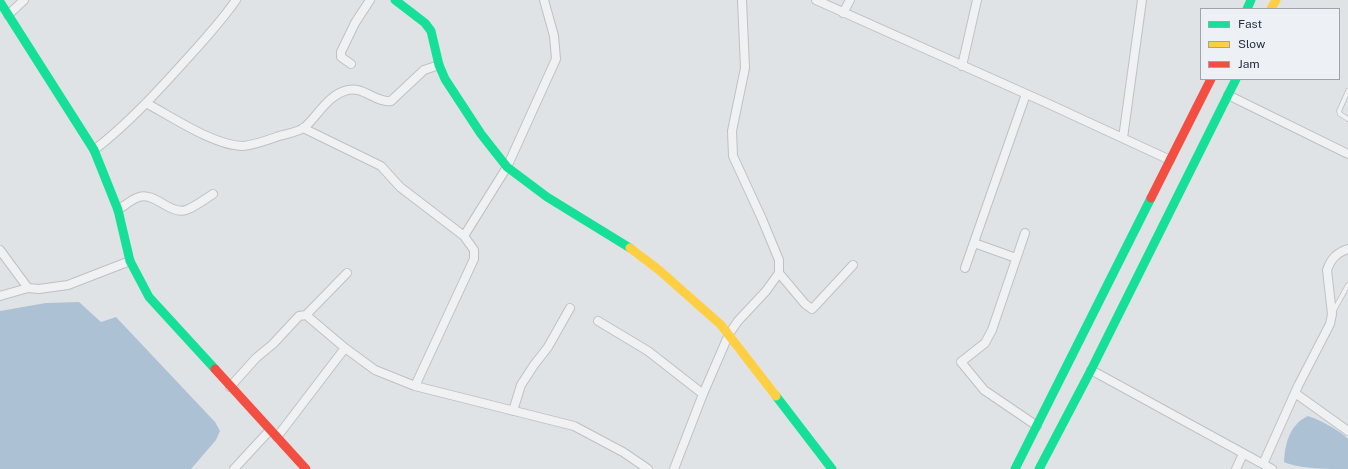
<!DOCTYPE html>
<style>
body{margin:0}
#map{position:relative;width:1348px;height:469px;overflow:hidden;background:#e0e3e6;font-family:"Public Sans",sans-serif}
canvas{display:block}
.legend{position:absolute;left:1200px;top:8px;width:140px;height:72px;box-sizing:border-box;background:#edf1f6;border:1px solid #9da4ae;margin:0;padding:5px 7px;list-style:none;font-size:12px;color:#253041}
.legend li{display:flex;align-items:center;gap:8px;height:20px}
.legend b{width:20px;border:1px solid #9da4ae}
</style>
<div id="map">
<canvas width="1348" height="469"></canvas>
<ul class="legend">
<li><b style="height:5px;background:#16e098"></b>Fast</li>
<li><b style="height:5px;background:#ffcf43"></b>Slow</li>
<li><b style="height:5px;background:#f24e42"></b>Jam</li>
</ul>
</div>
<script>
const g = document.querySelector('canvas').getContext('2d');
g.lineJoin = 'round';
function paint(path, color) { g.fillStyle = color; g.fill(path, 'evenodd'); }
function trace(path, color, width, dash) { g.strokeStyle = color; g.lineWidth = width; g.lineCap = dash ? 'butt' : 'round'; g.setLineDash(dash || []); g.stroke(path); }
paint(new Path2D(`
 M79 302 101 322 116 317 215 422 220 431 216 440 191 469H0V311L46 303Z
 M1308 416C1318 419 1341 431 1348 439V469C1329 469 1299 469 1284 462 1285 443 1290 424 1308 416Z`), '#acc1d4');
const lane = new Path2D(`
 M1348 91 1339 111 1340 114 1348 119
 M1333 312 1348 285`);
const street = new Path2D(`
 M816 0 1051 105 1170 160
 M843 13 850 0
 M8 15 24 0
 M351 64 341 57V52L355 23 370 0
 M962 66 977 0
 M1228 95 1348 154
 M146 103C172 117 215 146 243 146 255 145 268 140 279 136 286 134 299 132 305 127 318 115 329 94 348 90 363 86 376 103 391 101L424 70 439 65
 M303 128 381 166 400 187 464 236 474 250V259L415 386
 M1123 138 1142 0
 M94 150C128 124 156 93 185 61 203 41 221 22 236 0
 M118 210C124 206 132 199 139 197 155 192 170 215 186 210 195 207 205 199 213 194
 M1025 233 992 330 985 343 961 362 984 390 1037 426
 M464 236 507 167 556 59 554 36 544 0
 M974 243 1016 258
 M0 250 28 288
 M965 268 1026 94
 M779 273 805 304 812 309 815 306 853 265
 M0 296 28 288 39 289 68 285 130 261
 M306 315 347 273
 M598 321 648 351 703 394
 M1091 370 1272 469
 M230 387 256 358 273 344 299 316 306 315 345 348 375 370 415 386 574 426 623 452 648 469
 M1295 393 1348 431
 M513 411 521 385 534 365 548 347 570 308
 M277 437 345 348
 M1263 464 1298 386 1330 324 1332 314 1327 270C1331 259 1336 253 1348 249
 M234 469 270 430
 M674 469 703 394 729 334 738 321 766 291 779 273V260L762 219 733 156 732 131 745 68 742 0
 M1236 469 1243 454`);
trace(lane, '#bec1c4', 5.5);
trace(street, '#bec1c4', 10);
trace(lane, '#eff1f3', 4);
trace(street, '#eff1f3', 8);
trace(new Path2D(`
 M395 0 425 23 431 31 439 65 445 79 481 134 507 167 547 197 630 248
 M0 2 94 150 118 210 130 261 149 297 215 369
 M1247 9 1251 0
 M776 396 832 469
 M1015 469 1151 198
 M1039 469 1091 370 1236 79`), '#16e098', 9);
trace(new Path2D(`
 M1271 9 1276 0
 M630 248 659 270 721 325 776 396`), '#ffcf43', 9);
trace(new Path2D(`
 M1151 198 1211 79
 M215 369 306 469`), '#f24e42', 9);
</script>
